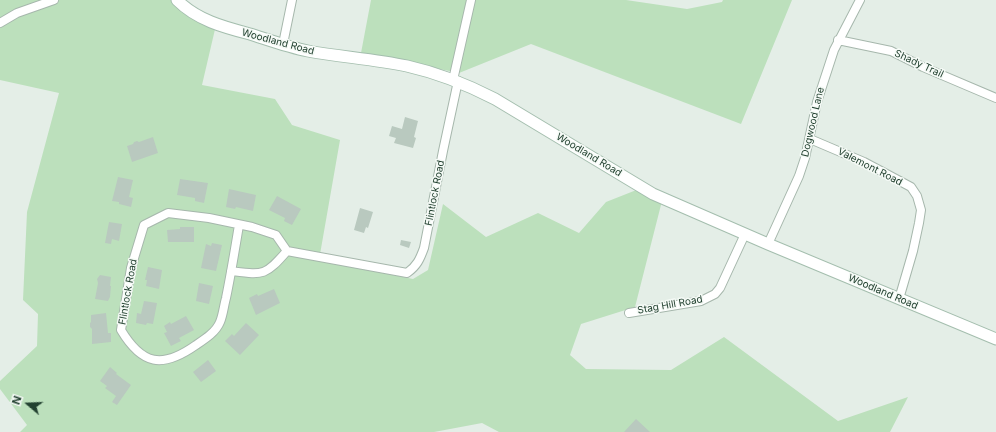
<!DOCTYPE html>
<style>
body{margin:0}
#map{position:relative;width:996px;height:432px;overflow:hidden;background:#e4eee7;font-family:Inter,sans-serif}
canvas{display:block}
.north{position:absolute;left:8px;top:384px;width:40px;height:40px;-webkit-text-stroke:3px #f5faf6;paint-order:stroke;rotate:289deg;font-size:11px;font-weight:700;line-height:16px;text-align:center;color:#224130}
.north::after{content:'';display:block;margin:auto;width:14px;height:18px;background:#224130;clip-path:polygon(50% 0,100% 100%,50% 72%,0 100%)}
</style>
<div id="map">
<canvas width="996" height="432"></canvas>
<div class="north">N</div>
</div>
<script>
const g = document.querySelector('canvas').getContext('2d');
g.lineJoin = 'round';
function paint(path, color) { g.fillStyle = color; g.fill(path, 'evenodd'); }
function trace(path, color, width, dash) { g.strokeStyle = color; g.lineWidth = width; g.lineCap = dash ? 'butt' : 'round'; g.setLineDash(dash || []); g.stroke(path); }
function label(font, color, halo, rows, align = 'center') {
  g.font = font + ' Inter,sans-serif'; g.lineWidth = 3; g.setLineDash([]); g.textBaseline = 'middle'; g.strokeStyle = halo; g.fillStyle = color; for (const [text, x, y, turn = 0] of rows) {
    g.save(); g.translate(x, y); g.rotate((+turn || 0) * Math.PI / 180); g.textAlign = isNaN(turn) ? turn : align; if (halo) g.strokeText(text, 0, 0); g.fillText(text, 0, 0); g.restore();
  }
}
paint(new Path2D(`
 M0 0H185L216 25 202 85 275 99 292 125 340 140 319 260 413 279 428 270 443 204 486 237 538 213 579 233 606 202 644 187 663 197 635 307 581 324 570 355 586 369 671 370 724 337 838 421 908 397 890 432H499L482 423 434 432H20L27 425 0 389V381L37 346 38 314 23 300 27 212 59 93 0 80Z
 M371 0H626L687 9 722 2 723 0H792L741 124 531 44 459 73 361 53Z`), '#bce0bc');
paint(new Path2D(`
 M405 117 418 121 414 137 416 138 413 148 394 143 396 138 389 136 392 126 402 129Z
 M153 137 158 153 132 162 127 146 133 144 134 142 137 141 139 142Z
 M118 177 133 180 129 197 133 198 131 207 119 204V202L112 201Z
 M180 179 208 183 204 203 195 201V198L177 195Z
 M229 189 256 195 253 211 236 207 235 209 226 207Z
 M277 196 301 209 292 225 284 221 285 218 269 210Z
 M360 208 373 212 368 228 366 227 364 233 354 230Z
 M109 222 122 224 119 241 112 239 111 244 105 243Z
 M180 227H194V242H168L167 230 180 229Z
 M401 240 411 242 409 248 400 245Z
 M212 243 222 245 216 271 201 268 206 244 211 246Z
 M148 267 162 270 159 289 146 286 147 280H145Z
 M100 275 111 277 110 286H111L110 297 108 301 95 299 98 283 97 279Z
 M199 283 213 286 209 304 196 301Z
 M274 289 280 303 256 315 249 298 257 294 258 296Z
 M144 301 157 303 153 324 147 323 146 325 136 323 137 313 141 314Z
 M106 313 108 333H111V342L92 344V329L90 327V323L91 322V315Z
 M186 316 194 330 179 338 181 341 171 346 164 333 167 332 164 326 170 322 171 324Z
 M246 323 259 335 240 355 225 341 232 334 234 336Z
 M208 360 216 371 201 382 193 372Z
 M110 367 117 373 116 374 131 385 117 405 112 402 116 396 105 388 107 386 100 381Z
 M636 419 650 432H624Z`), '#b9c9bf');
const street = new Path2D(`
 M0 23 17 13 54 0
 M838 40 891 51 923 67 996 98
 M283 44 292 0
 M453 80 471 0
 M810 139 864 162 911 187 917 196 921 210 919 223 913 251 899 299
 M239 225C235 249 231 274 226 298 224 305 223 315 220 322 216 332 205 339 196 345 162 369 142 365 121 330L131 268 144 225 168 213 209 218 252 227 276 235 287 251 407 273C417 266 420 259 424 248L443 151 458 81
 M768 244 799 176 805 158 817 102 834 50 860 0
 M231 271C264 275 265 276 287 251
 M629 313 701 301 715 294 720 288 745 234`);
const secondary = new Path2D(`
 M177 0C197 20 223 27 250 34 269 40 288 47 308 51 341 57 374 59 407 66 438 73 466 84 495 99L653 194 768 244 996 339`);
trace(street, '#a6b7ac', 10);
trace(secondary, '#a4beae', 13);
trace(street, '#fff', 8);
trace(secondary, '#fff', 11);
label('10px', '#224130', '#f5faf6', [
 ["Woodland Road",278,42,15],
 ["Shady Trail",919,64,25],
 ["Dogwood Lane",813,122,-77],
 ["Woodland Road",589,155,31],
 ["Valemont Road",870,167,27],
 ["Flintlock Road",435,193,-79],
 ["Flintlock Road",128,292,-80],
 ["Woodland Road",883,292,23],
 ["Stag Hill Road",670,305,-10]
]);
</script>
